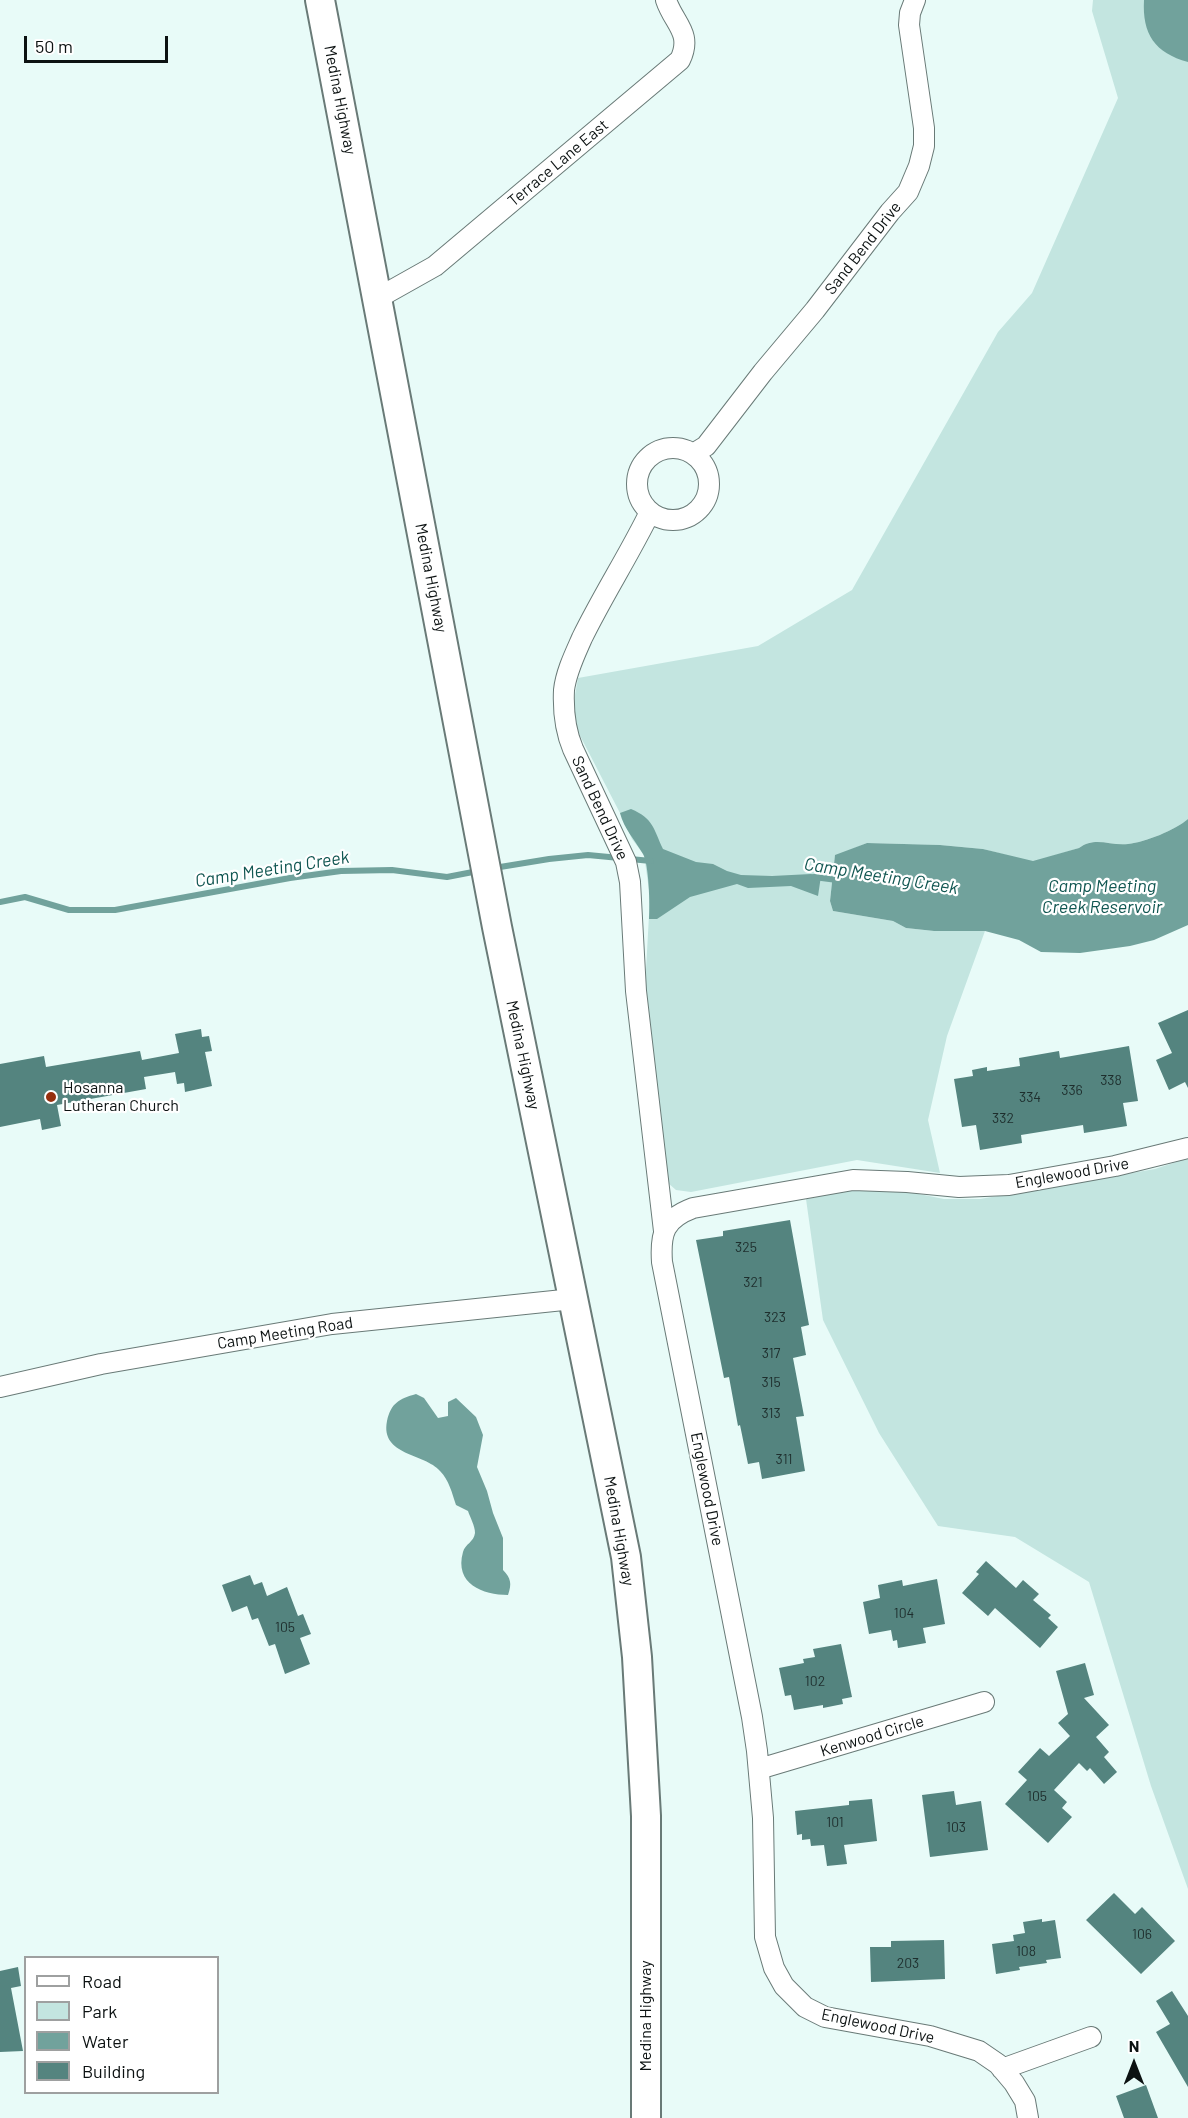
<!DOCTYPE html>
<style>
body{margin:0}
#map{position:relative;width:1188px;height:2118px;overflow:hidden;background:#e8fbf8;font-family:Barlow,sans-serif}
canvas{display:block}
.legend{position:absolute;left:24px;top:1956px;width:195px;height:138px;box-sizing:border-box;background:#fff;border:2px solid #9ea0a0;margin:0;padding:8px 10px;list-style:none;font-size:18px;color:#0c1212}
.legend li{display:flex;align-items:center;gap:12px;height:30px}
.legend b{width:30px;border:2px solid #9ea0a0}
.north{position:absolute;left:1104px;top:2034px;width:60px;height:60px;-webkit-text-stroke:4px #fff;paint-order:stroke;rotate:0deg;font-size:16px;font-weight:700;line-height:24px;text-align:center;color:#0c1212}
.north::after{content:'';display:block;margin:auto;width:21px;height:27px;background:#0c1212;clip-path:polygon(50% 0,100% 100%,50% 72%,0 100%)}
.scale{position:absolute;left:24px;top:36px;width:144px;height:27px;box-sizing:border-box;border:3px solid #0c1212;border-top:0;padding-left:8px;font-size:18px;line-height:21px;white-space:nowrap;color:#0c1212;-webkit-text-stroke:4px #fff;paint-order:stroke}
</style>
<div id="map">
<canvas width="1188" height="2118"></canvas>
<ul class="legend">
<li><b style="height:8px;background:#fff"></b>Road</li>
<li><b style="height:16px;background:#c3e5e0"></b>Park</li>
<li><b style="height:16px;background:#71a29c"></b>Water</li>
<li><b style="height:16px;background:#54847f"></b>Building</li>
</ul>
<div class="north">N</div>
<div class="scale">50 m</div>
</div>
<script>
const g = document.querySelector('canvas').getContext('2d');
g.lineJoin = 'round';
function paint(path, color) { g.fillStyle = color; g.fill(path, 'evenodd'); }
function trace(path, color, width, dash) { g.strokeStyle = color; g.lineWidth = width; g.lineCap = dash ? 'butt' : 'round'; g.setLineDash(dash || []); g.stroke(path); }
function label(font, color, halo, rows, align = 'center') {
  g.font = font + ' Barlow,sans-serif'; g.lineWidth = 4.5; g.setLineDash([]); g.textBaseline = 'middle'; g.strokeStyle = halo; g.fillStyle = color; for (const [text, x, y, turn = 0] of rows) {
    g.save(); g.translate(x, y); g.rotate((+turn || 0) * Math.PI / 180); g.textAlign = isNaN(turn) ? turn : align; if (halo) g.strokeText(text, 0, 0); g.fillText(text, 0, 0); g.restore();
  }
}
paint(new Path2D(`
 M1093 0H1188V819C1175 830 1146 842 1128 844 1110 846 1095 836 1079 848L1033 862 983 849 940 845 867 843 835 856 830 901 833 911 893 921 906 928 934 931H985L947 1036 928 1120 940 1173 857 1160 691 1192 676 1190 668 1183 645 988 650 897 644 855 632 839 620 813 574 724 572 712 578 678 758 646 852 590 998 332 1032 293 1118 98 1092 11Z
 M1188 1158V1889L1151 1786 1089 1582 1015 1537 938 1526 879 1433 823 1320 806 1199 846 1191 884 1187 944 1199H980L1155 1169Z`), '#c3e5e0');
paint(new Path2D(`
 M1144 0H1188V62C1155 53 1142 34 1144 0Z
 M631 809C654 819 653 828 663 849L696 862 713 864 727 871 741 875 772 876 811 874 821 876 818 896 791 886 748 888 737 884 690 897 657 919H649C650 906 649 864 643 854 635 840 624 829 620 813Z
 M1188 819V925L1154 940 1130 946 1080 953 1041 952 1019 940 985 931H934L906 928 893 921 833 911 830 901 835 855 867 843 940 845 983 849 1033 861 1079 848C1095 836 1110 846 1128 844 1146 842 1175 830 1188 819Z
 M416 1394 424 1398 438 1418 448 1416V1402L456 1398 476 1417 483 1435 477 1467 487 1491 493 1513 503 1538V1570C511 1578 512 1584 508 1595 483 1595 454 1584 463 1552 465 1544 474 1542 475 1533 475 1526 470 1517 468 1511L456 1505C452 1493 449 1480 440 1471 425 1453 380 1456 387 1421 391 1403 399 1399 416 1394Z`), '#71a29c');
trace(new Path2D(`
 M494 868 549 859 588 855 651 861
 M814 877 837 880
 M0 902 25 897 69 910H115L290 878 341 871 392 870 447 877 478 871`), '#71a29c', 6);
paint(new Path2D(`
 M1188 1010V1088L1185 1082 1169 1090 1156 1060 1172 1053 1158 1023Z
 M201 1029 202 1037 209 1036 212 1051 205 1052 212 1086 185 1092 184 1083 177 1084 175 1072 144 1077 146 1089 57 1105 61 1126 42 1130 40 1119 0 1127V1064L44 1056 46 1067 140 1051 142 1060 179 1053 175 1034Z
 M1129 1046 1138 1101 1123 1103 1127 1126 1084 1133 1083 1125 1021 1135 1022 1143 980 1150 976 1125 962 1127 954 1079 973 1076 972 1070 987 1067V1071L1020 1066 1019 1058 1059 1051 1060 1058Z
 M790 1220 809 1325 801 1327 806 1355 793 1358 804 1416 796 1417 805 1471 762 1479 759 1462 748 1464 740 1425 738 1426 729 1377 724 1378 696 1240 723 1236V1231Z
 M986 1561 1016 1588 1023 1580 1039 1594 1033 1600 1051 1615 1048 1618 1058 1627 1040 1648 995 1608 988 1616 962 1593 979 1574 976 1572Z
 M250 1575 254 1585 262 1582 267 1596 287 1587 298 1616 303 1614 311 1634 300 1638 310 1664 285 1674 275 1644 269 1646 258 1618 252 1620 247 1606 232 1612 222 1585Z
 M937 1579 945 1624 923 1628 926 1643 898 1648 897 1640 893 1641 891 1630 869 1634 863 1602 880 1598 878 1585 902 1580 903 1586Z
 M841 1644 852 1697 842 1699 843 1704 823 1708V1705L794 1710 791 1695 785 1696 779 1668 804 1663 803 1659 815 1657 813 1649Z
 M1085 1663 1094 1695 1084 1698 1109 1725 1096 1737 1109 1752 1104 1757 1117 1772 1104 1784 1090 1768 1087 1771 1079 1763 1054 1790 1067 1802 1062 1808 1072 1817 1048 1843 1005 1804 1027 1780 1018 1772 1040 1748 1049 1756 1070 1736 1058 1723 1068 1714 1056 1671Z
 M954 1791 956 1805 981 1801 988 1850 930 1857 922 1795Z
 M872 1799 877 1841 844 1845 847 1864 827 1866 824 1845 811 1846 810 1839 802 1840V1834L797 1835 795 1811 849 1805V1801Z
 M1114 1893 1135 1914 1142 1907 1175 1941 1141 1974 1086 1920Z
 M1042 1919V1922L1055 1920 1061 1958 1046 1960 1047 1963 1019 1967 1020 1970 996 1974 992 1944 1014 1941 1013 1935 1025 1933 1023 1922Z
 M944 1940 945 1979 871 1982 870 1947H891V1941Z
 M18 1967 21 1986 11 1988 23 2051 0 2052V1971Z
 M1172 1991 1188 2016V2087L1156 2032 1170 2024 1156 2001Z
 M1146 2085 1158 2118H1124L1116 2096Z`), '#54847f');
const street = new Path2D(`
 M378 298 435 266 680 60C693 33 674 24 666 0
 M637 484a36 36 0 1 1 72 0a36 36 0 1 1-72 0Z
 M693 454 706 446 763 372 815 310 890 212 908 192 919 166 924 146V128L909 25 910 13 915 0
 M650 512C629 555 603 595 582 638 575 654 566 672 564 690 563 711 565 730 573 749L626 862 630 882 636 991 664 1231
 M0 1387 101 1364 332 1324 573 1299
 M759 1769 984 1702
 M1002 2069 1091 2037
 M1028 2118 1025 2101 1014 2083 998 2064 979 2051 930 2036 825 2017 805 2007 784 1986 774 1968 765 1937 763 1818 757 1751 752 1717 662 1262C660 1233 664 1219 693 1208L853 1180 907 1182 959 1187 1009 1185 1115 1166 1188 1148`);
const secondary = new Path2D(`
 M320 0 497 927 626 1557 637 1657 646 1816V2118`);
trace(street, '#697a77', 22);
trace(secondary, '#697a77', 32);
trace(street, '#fff', 20);
trace(secondary, '#fff', 28);
for (const [x, y, r, color] of [
 [51,1097,6,"#962f0e"]
]) { const dot = new Path2D(); dot.arc(x, y, r, 0, 2 * Math.PI); g.fillStyle = color; g.fill(dot); trace(dot, '#fff', 2); }
label('14px', '#1e2e2d', null, [
 ["338",1111,1080],
 ["336",1072,1090],
 ["334",1030,1097],
 ["332",1003,1118],
 ["325",746,1247],
 ["321",753,1282],
 ["323",775,1317],
 ["317",771,1353],
 ["315",771,1382],
 ["313",771,1413],
 ["311",784,1459],
 ["104",904,1613],
 ["105",285,1627],
 ["102",815,1681],
 ["105",1037,1796],
 ["101",835,1822],
 ["103",956,1827],
 ["106",1142,1934],
 ["108",1026,1951],
 ["203",908,1963]
]);
label('16px', '#0c1212', '#fff', [
 ["Medina Highway",340,100,79],
 ["Terrace Lane East",558,163,-40],
 ["Sand Bend Drive",863,248,-52],
 ["Medina Highway",431,578,79],
 ["Sand Bend Drive",600,808,65],
 ["Medina Highway",523,1055,78],
 ["Englewood Drive",1072,1173,-10],
 ["Camp Meeting Road",285,1333,-9],
 ["Englewood Drive",707,1489,79],
 ["Medina Highway",619,1531,80],
 ["Kenwood Circle",872,1736,-17],
 ["Medina Highway",646,2016,-90],
 ["Englewood Drive",878,2026,12]
]);
label('16px', '#0c1212', '#fff', [
 ["Hosanna",63,1088],
 ["Lutheran Church",63,1106]
], 'left');
label('italic 18px', '#105651', '#fff', [
 ["Camp Meeting Creek",272,869,-9],
 ["Camp Meeting Creek",881,876,9],
 ["Camp Meeting",1102,886],
 ["Creek Reservoir",1102,907]
]);
</script>
